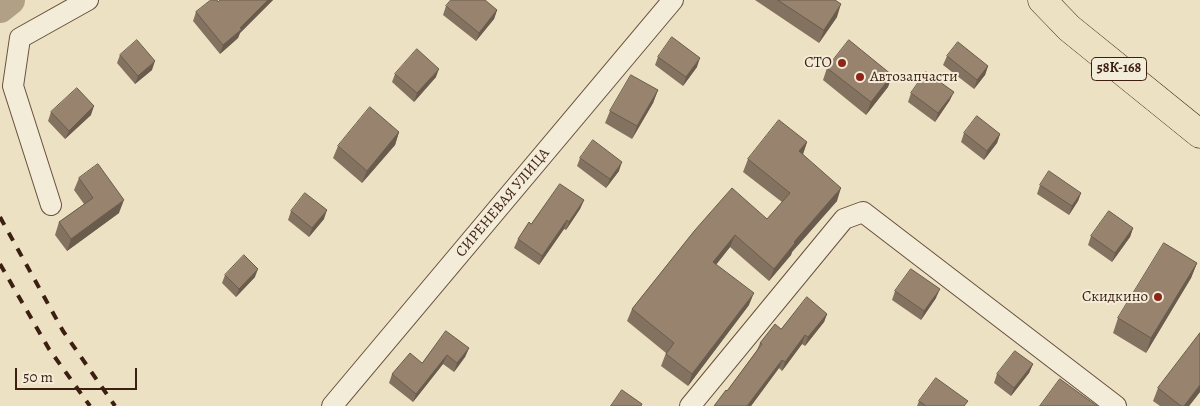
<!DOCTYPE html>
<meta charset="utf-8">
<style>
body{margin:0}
#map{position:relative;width:1200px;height:406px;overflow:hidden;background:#ede1c3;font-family:Alegreya,serif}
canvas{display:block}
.scale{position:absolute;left:15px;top:368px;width:122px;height:22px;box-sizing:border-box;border:2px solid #3c1f11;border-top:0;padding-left:6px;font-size:15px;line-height:18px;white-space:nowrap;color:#3c1f11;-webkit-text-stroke:4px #f3ecd8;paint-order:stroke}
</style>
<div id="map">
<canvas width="1200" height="406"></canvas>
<div class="scale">50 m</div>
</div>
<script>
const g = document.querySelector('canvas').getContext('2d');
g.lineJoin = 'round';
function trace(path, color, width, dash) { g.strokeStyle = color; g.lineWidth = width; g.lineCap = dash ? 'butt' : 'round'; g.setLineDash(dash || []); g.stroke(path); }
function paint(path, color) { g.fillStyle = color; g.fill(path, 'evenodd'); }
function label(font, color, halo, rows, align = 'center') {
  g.font = font + ' Alegreya,serif'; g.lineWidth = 4; g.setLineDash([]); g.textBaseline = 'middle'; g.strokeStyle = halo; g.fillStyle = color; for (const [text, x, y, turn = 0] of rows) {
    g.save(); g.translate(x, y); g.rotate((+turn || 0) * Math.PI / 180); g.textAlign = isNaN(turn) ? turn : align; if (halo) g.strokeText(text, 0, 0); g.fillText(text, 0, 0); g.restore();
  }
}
trace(new Path2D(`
 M0 8 10 0`), '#b19f86', 30);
const minor = new Path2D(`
 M51 205 13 86 20 38 88 0
 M332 406 673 0
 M690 406 844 219 863 212 1116 406`);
const primary = new Path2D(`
 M1042 0 1069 28 1200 134`);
trace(minor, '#68503e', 22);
trace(primary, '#3c1f11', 29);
trace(minor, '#f3ecd8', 20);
trace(primary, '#ede1c3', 28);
trace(new Path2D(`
 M0 217 63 331 115 406
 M0 264 49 349 90 406`), '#3c1f11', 4, [9, 9]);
paint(new Path2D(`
 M220 0H273L240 33 238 38 220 54 193 21 196 12 218 2Z
 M755 0H835L837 17 819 43Z
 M446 6 497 10 494 19 476 41 443 15Z
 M120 55 152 70 135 84 117 63Z
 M947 56 988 66 985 75 974 89 943 65Z
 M658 57 697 67 683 86 655 65Z
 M827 68 892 75 888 87 866 115 823 80Z
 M395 74 436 77 414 102 392 82Z
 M658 90 653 103 632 139 605 123 610 111Z
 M911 93 950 100 935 122 908 102Z
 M51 112 91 115 65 139 48 121Z
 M399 132 395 145 362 183 333 158 338 146Z
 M964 133 1000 134 997 143 984 160 961 142Z
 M807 142 803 154 837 201 792 252 791 255 769 281 730 247 716 264 749 305 688 386 661 366 666 353 627 321 632 309 695 230 767 219 782 202 743 172 748 159Z
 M580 158 619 171 606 188 577 166Z
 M79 178 119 213 67 251 55 235 59 222 84 204 74 190Z
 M1040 185 1081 193 1078 201 1069 215 1037 194Z
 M584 200 580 209 566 230 564 229 539 265 514 248 518 239 531 224Z
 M291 211 324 219 309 237 288 220Z
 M1133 228 1130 237 1112 262 1088 245 1091 236Z
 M1197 263 1191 278 1146 353 1113 333 1118 318Z
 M225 275 255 277 236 297 222 283Z
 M895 291 936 298 921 320 892 300Z
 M827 314 824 322 805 346 802 344 782 371 779 368 751 406H714L727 391 757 350 760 343 781 329Z
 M1200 333V392L1189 406H1160L1153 401 1158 388Z
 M469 348 465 357 454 372 443 364 413 402 389 383 392 374 422 363Z
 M1033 364 1029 373 1011 396 994 383 997 374Z
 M919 401 966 406H917Z`), '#83725f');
paint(new Path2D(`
 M268 0H273L240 33 238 38 220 54 223 45Z
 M841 4 837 17 819 43 824 30Z
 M497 10 494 19 476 41 479 33Z
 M700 58 697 67 683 86 686 77Z
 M155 61 152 70 135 84 138 76Z
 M988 66 985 75 974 89 977 80Z
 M439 69 436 77 414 102 417 93Z
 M892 75 888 87 866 115 871 102Z
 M658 90 653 103 632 139 637 126Z
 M954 92 950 100 935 122 938 113Z
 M94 106 91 115 65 139 69 131Z
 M399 132 395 145 362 183 367 171Z
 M1000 134 997 143 984 160 987 151Z
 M807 142 803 154 799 151Z
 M622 162 619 171 606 188 610 179Z
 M841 188 837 201 792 252 791 255 769 281 774 269 794 242Z
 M1081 193 1078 201 1069 215 1072 206Z
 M124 200 119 213 67 251 71 239Z
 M584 200 580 209 566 230 569 222Z
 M327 210 324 219 309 237 312 228Z
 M567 220 564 229 539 265 542 256Z
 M1133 228 1130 237 1112 262 1115 253Z
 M735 235 730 247 709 274 713 262Z
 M1197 263 1191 278 1146 353 1151 338Z
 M258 269 255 277 236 297 239 289Z
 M940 289 936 298 921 320 924 311Z
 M754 293 749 305 688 386 692 374Z
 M827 314 824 322 805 346 808 337Z
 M805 335 802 344 782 371 785 362Z
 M469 348 465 357 454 372 457 363Z
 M447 355 443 364 413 402 416 394Z
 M782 360 779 368 751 406H747Z
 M1033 364 1029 373 1011 396 1014 388Z
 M1200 385V392L1189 406H1184Z`), '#6a5c4d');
const building = new Path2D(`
 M211 0H217L218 2 220 0H268L240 28 242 29 223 45 196 12Z
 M451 0H485L497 10 479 33 446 6Z
 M778 0H835L841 4 824 30Z
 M672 37 700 58 686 77 658 57Z
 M137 40 155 61 138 76 120 55Z
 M849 40 892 75 871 102 827 68Z
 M958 42 988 66 977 80 947 56Z
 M417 49 439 69 417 93 395 74Z
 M926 72 954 92 938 113 911 93Z
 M631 75 658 90 637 126 610 111Z
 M77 88 94 106 69 131 51 112Z
 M370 107 399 132 367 171 338 146Z
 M977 116 1000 134 987 151 964 133Z
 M779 120 807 142 799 151 841 188 794 242 795 243 774 269 735 235 713 262 754 293 692 374 666 354 674 343 632 309 695 230 732 188 767 219 790 193 748 159Z
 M593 140 622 162 610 179 580 158Z
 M98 164 124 200 71 239 59 222 93 198 79 178Z
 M1049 171 1081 193 1072 206 1040 185Z
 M560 184 584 200 569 222 567 220 542 256 518 239 529 222 531 224Z
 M305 193 327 210 312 228 291 211Z
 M1109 211 1133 228 1115 253 1091 236Z
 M1164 243 1197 263 1151 338 1118 318Z
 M244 255 258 269 239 289 225 275Z
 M911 269 940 289 924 311 895 291Z
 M807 297 827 314 808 337 805 335 785 362 782 360 747 406H714L726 390 727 391 762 344 760 343 775 324 781 329Z
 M446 331 469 348 457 363 447 355 416 394 392 374 410 353 422 363Z
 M1200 333V385L1184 406H1181L1158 388Z
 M1015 351 1033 364 1014 388 997 374Z
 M936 378 968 401 964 406H926L919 401Z
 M1060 379 1097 406H1040Z
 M622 390 642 404 641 406H611Z`);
paint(building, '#98846e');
trace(building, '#6a5c4d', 1);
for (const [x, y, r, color] of [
 [842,63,5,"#8f2418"],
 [860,77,5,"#8f2418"],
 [1158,297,5,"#8f2418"]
]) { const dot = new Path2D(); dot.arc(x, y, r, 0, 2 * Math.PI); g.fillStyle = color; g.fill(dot); trace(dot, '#f3ecd8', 2); }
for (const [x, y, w] of [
 [1119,69,55]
]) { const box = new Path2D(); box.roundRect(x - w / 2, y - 11.5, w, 23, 4); g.fillStyle = '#f3ecd8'; g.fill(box); trace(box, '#3c1f11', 1); }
label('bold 14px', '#3c1f11', null, [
 ["58К-168",1119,69]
]);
label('15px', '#3c1f11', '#f3ecd8', [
 ["СТО",832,63],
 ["Автозапчасти",870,77,"left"],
 ["Скидкино",1148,297]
], 'right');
label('15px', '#3c1f11', '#f3ecd8', [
 ["СИРЕНЕВАЯ УЛИЦА",503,203,-50]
]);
</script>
